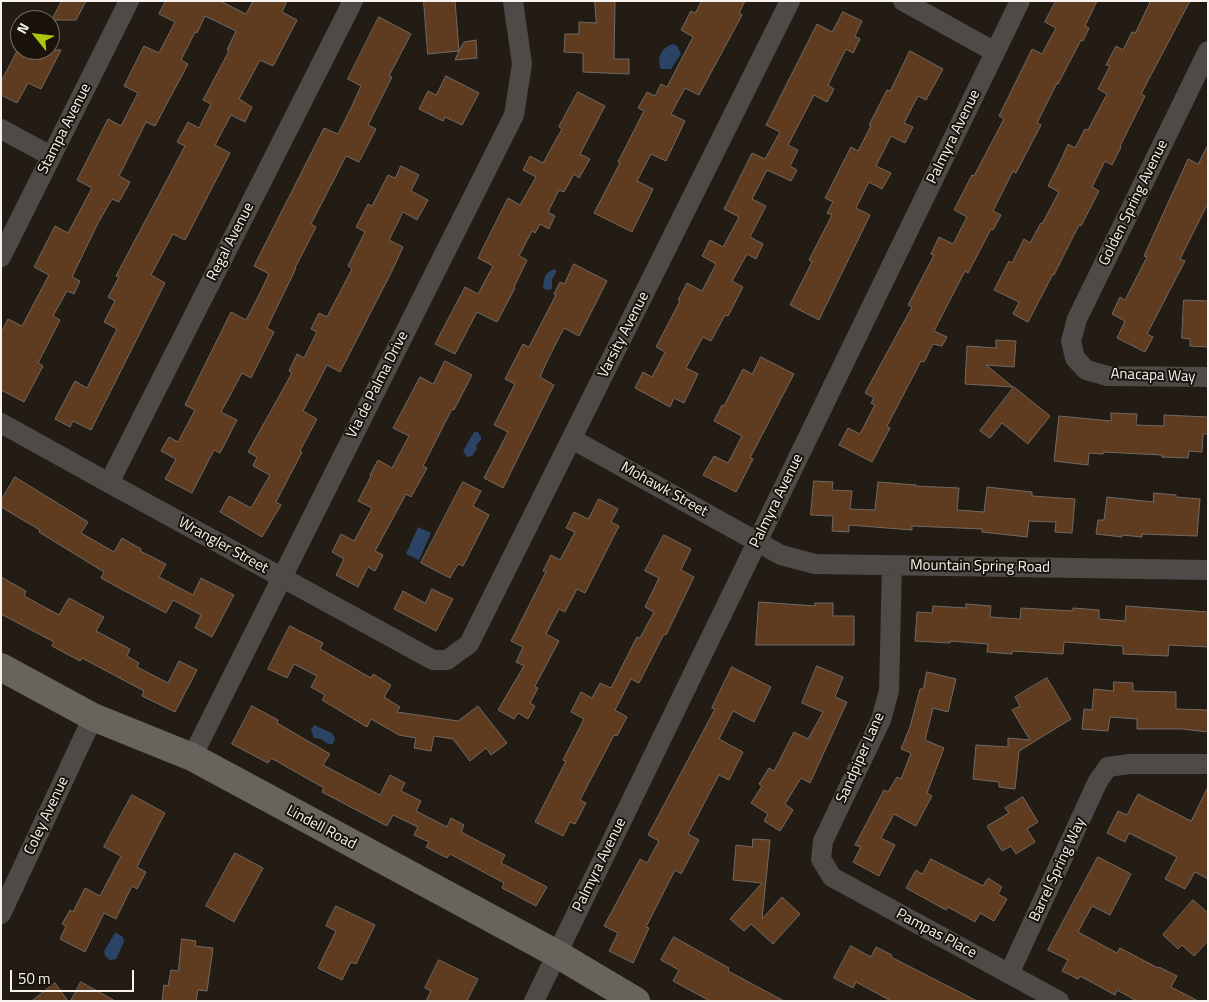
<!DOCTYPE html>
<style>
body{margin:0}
#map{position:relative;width:1209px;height:1002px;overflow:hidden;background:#221c15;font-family:"Titillium Web",sans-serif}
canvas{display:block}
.frame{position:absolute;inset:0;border:2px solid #f8f3ee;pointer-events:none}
.north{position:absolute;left:10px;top:10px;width:50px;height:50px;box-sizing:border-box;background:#19130c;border:1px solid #726d66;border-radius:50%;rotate:299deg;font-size:14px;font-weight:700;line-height:20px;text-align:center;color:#f8f3ee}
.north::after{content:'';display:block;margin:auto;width:18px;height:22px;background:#aec60b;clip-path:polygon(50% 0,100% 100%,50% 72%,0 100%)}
.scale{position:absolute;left:10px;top:970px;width:124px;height:22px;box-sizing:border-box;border:2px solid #f8f3ee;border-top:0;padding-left:6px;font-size:15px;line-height:18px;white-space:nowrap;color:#f8f3ee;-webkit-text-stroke:4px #19130c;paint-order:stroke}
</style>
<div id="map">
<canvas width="1209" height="1002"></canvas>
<div class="frame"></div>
<div class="north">N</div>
<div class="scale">50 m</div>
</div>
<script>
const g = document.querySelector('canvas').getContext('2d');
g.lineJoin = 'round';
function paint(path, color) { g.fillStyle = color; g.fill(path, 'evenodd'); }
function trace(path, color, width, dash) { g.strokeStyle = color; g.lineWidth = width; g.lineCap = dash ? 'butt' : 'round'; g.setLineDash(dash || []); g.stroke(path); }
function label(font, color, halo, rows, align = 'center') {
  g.font = font + ' "Titillium Web",sans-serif'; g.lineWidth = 4; g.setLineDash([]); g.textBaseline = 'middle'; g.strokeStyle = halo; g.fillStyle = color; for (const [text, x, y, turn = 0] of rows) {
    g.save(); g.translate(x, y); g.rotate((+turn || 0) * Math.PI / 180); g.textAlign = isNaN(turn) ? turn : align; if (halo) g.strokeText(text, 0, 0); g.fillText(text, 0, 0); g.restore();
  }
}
paint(new Path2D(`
 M673 44 677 46 681 54 671 69H661C656 58 662 47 673 44Z
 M554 269 557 271 552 279V289L546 290 543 287C544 277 545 273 554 269Z
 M474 432H478L481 437V440L476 445 477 449 472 456 467 457 463 451Z
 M418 527 431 533 419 560 406 554Z
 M314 725 332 733 335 738 333 744H328L321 739 314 738 311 730Z
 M115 933H117L123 937 124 942 116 959 110 960 105 956 104 951Z`), '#2b4364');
const building = new Path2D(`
 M62 1H86L76 20H52Z
 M166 1H220L246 14 253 1H287L282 12 297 20 273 66 260 60 239 99 252 107 245 122 231 115 215 145 230 153 185 240 173 234 151 275 165 283 91 430 73 421 70 427 55 419 75 381 87 388 117 329 104 322 115 301 108 297 119 277 116 276 185 146 177 142 188 122 199 128 211 104 203 100 229 51 227 50 236 31 205 16 197 33 195 32 181 60 188 64 155 126 146 122 119 176 130 182 119 202 112 199 98 223 72 277 80 281 74 294 67 291 53 316 60 320 38 363 43 366 24 402 1 390V333L8 319 22 326 49 275 34 267 55 226 68 233 92 188 77 180 108 119 121 126 138 93 124 86 144 46 159 53 175 22 159 14Z
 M424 1H455L459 51 464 42 476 40 477 58 455 60 459 51 428 54Z
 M595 1H615L614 59H629V74L583 72V53L564 52 565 34H579V22L596 23Z
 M702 1H745L739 13 742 15 699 95 685 88 671 114 685 121 666 161 651 154 637 181 653 189 632 232 594 213 620 163 618 162 644 111 638 108 647 92 655 96 661 84 667 87 693 37 681 30 691 11 695 13Z
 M1056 1H1097L1085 26 1089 28 1083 41 1081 40 1058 84 1057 83 1037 123 1041 125 1016 173 1013 171 993 211 1001 215 993 230 991 229 968 273 965 271 934 331 947 337 942 346 933 344 924 362 921 361 887 426 890 428 872 462 839 445 848 428 860 434 875 405 871 403 874 398 865 393 912 307 908 305 934 255 931 254 939 237 953 244 967 217 954 210 972 175 974 176 1004 119 999 116 1032 49 1042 54 1056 28 1045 22Z
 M1151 1H1190L1141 94 1145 96 1120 146 1121 147 1112 165 1105 161 1092 187 1099 191 1081 226 1079 225 1054 275 1053 274 1028 322 1013 314 1019 302 994 290 1009 261 1012 263 1024 239 1030 243 1041 223 1042 224 1059 192 1048 186 1061 160 1068 144 1075 148 1085 129 1088 130 1107 94 1098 89 1110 66 1106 65 1116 46 1123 50 1132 32 1135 33Z
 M843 12 862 21 855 36 860 39 853 53 846 49 828 85 834 89 827 102 814 95 788 145 798 150 790 166 797 170 791 181 767 170 752 199 766 206 750 237 763 244 756 259 747 254 732 281 743 287 728 316 725 315 711 341 703 337 686 368 698 374 684 403 674 398 670 407 635 388 643 372 652 377 665 352 656 347 680 301 678 300 687 283 702 291 716 264 702 256 710 240 723 247 739 217 724 209 752 153 765 159 780 132 766 125 817 24 832 32Z
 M379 17 411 34 389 76 392 77 368 125 376 129 359 162 346 156 311 224 316 227 295 268H296L267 328 274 332 251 378 242 373 221 412 237 420 220 453 214 450 192 493 165 479 176 459 161 451 169 437 178 442 195 410 185 405 231 312 246 320 259 295 269 274 254 266 324 128 338 134 352 106 361 86 348 79Z
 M18 50H61L41 89 28 83 17 103 1 95V82Z
 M910 51 943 69 926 100 918 96 904 123 913 127 905 143 891 136 876 166 891 173 882 189 869 182 856 208 870 215 819 320 790 305 812 262 809 260 832 215 827 213 833 202 825 198 851 147 858 151 871 126 869 125 887 90 890 91Z
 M446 76 479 93 462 125 445 117 443 121 419 109 428 91 436 95Z
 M578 92 605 106 580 154 590 159 579 178 574 174 564 192 559 190 548 212 555 216 549 229 540 224 535 233 532 231 519 256 527 260 514 287 515 288 497 322 477 312 455 354 435 344 465 287 478 294 493 266 478 258 508 198 520 205 536 177 523 170 530 156 543 163 562 129 559 127Z
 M1208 145V203L1180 259 1185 261 1147 334 1153 337 1145 352 1117 338 1125 321 1112 314 1120 297 1125 300 1147 257 1144 256 1188 159 1198 164Z
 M401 166 419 175 411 191 428 200 417 220 403 212 389 240 403 247 392 271 340 372 327 365 303 411 317 419 300 451 302 452 276 502 281 505 262 537 220 512 229 496 251 508 270 475 253 466 257 457 248 452 292 373 289 371 297 354 304 358 317 332 311 329 319 313 327 317 352 269 348 266 365 232 356 227 368 204 372 206 388 175 395 178Z
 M574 264 607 281 579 336 564 328 549 357 540 377 554 385 503 488 484 478 508 432 494 425 515 384 505 379 523 344 529 347 556 295 554 294 560 282 564 284Z
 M1184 300 1208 301V347L1190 346V339L1182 338Z
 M996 340 1016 341 1014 367 986 365 1013 387 965 384 967 346 996 348Z
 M761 357 794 374 750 458 753 459 736 492 703 475 714 456 728 463 742 436 714 421 722 405 724 406 743 369 752 374Z
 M445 361 472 375 454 410 452 409 423 466 427 468 411 497 406 494 375 551 383 555 375 571 368 567 358 587 336 575 344 559 332 552 341 534 354 541 372 508 358 501 371 476 370 475 378 460 392 468 409 436 393 428 420 377 433 384Z
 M1014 387 1050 416 1028 444 1002 423 990 438 980 431Z
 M1111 413 1137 414 1136 425 1164 426V415L1208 417V434H1203L1202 452 1189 451 1188 458 1162 457V455L1103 452V454L1089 453 1088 465 1054 461 1059 416 1111 421Z
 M15 477 88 522 81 533 114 552 122 538 141 549 140 551 166 564 159 577 193 595 201 578 234 595 212 637 195 628 201 615 173 600 166 613 121 589 101 578 104 572 39 532 40 530 1 507V501Z
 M814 481 833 482 832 490 852 491 850 509 875 510 878 482 916 485 915 486 959 488 957 510 984 512 987 487 1032 492V496L1075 499 1072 533 1055 532 1056 522 1029 521 1027 537 982 532V529L912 526V530L849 525V532L832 531 833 516 811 515Z
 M463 482 481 491 473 506 489 515 463 566 458 564 450 578 421 563Z
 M1154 493 1176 495V497L1200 499 1197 536 1142 534V537L1122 535V537L1096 534 1098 520H1104L1107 497 1153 502Z
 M599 499 618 509 611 522 619 526 585 593 577 589 565 612 559 609 546 634 559 641 535 686 538 688 530 703 535 706 528 719 518 713 514 719 498 710 524 666 516 662 523 647 511 641 546 572 543 571 551 555 560 560 575 532 566 528 574 512 588 519Z
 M664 535 691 549 681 570 694 577 666 635 664 634 639 683 631 679 615 710 627 717 617 736 614 735 580 800 586 803 575 824 570 822 563 836 535 822 566 761 563 760 584 719 571 712 581 692 592 698 600 683 611 688 637 637 640 638 654 612 645 607 659 578 645 571Z
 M1 577 26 591 24 596 59 615 69 598 104 617 96 631 130 649 127 656 139 663 137 667 168 683 179 661 197 670 175 712 142 696 144 691 82 658 80 661 52 646 54 642 1 614Z
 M432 589 453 599 436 631 394 609 403 591 425 603Z
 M759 602 815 606V603H833V616H854V645H756Z
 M966 604 991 606 990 617 1020 619 1021 608 1073 611V608L1099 610V619L1125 621 1126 606 1208 612V647L1169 645 1168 656 1123 654V646L1064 642 1063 654 1012 651V654L987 652 988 644 950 641V643L915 641 917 612 932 613 933 606 966 608Z
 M290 626 323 643 320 649 371 678 373 674 391 685 384 697 400 707 397 712 458 721 478 706 507 743 491 755 486 748 470 761 453 739 434 736 431 751 414 748 416 738 399 735 371 719 367 727 322 700 325 695 311 687 317 676 294 664 287 678 268 669Z
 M817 666 843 677 835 697 847 702 810 783 801 778 785 804 793 810 780 831 764 821 768 814 751 803 762 786 759 784 769 768 774 771 794 732 808 739 823 712 802 703Z
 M732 667 771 687 754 722 733 711 719 739 743 752 729 780 719 775 688 834 699 840 681 874 675 870 646 927 649 928 633 963 609 951 618 933 604 926 640 859 647 863 659 841 648 835 715 709 712 708Z
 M927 672 956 679 948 712 933 708 925 740 944 748 927 793 932 796 916 826 894 814 881 838 895 845 879 876 853 862 861 847 855 845 884 790 888 792 897 777 901 779 911 753 901 749 910 727 920 689H923Z
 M1047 678 1071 719 1019 751 1015 789 999 787V782L973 779 976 745 1008 747V738L1030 740 1012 710 1020 706 1015 697Z
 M1114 682 1133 683V691L1176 692V709L1208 710V732L1182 729H1137V719L1110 717 1108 731 1082 729 1084 709 1092 710 1094 689 1113 691Z
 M252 706 278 720 277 723 330 754 323 765 380 795 390 775 405 783 401 791 421 801 416 811 447 827 451 818 464 825 461 832 505 855 501 863 547 887 536 906 502 888 504 883 450 854 447 858 426 847 429 842 414 835 418 827 393 815 387 826 322 792 324 788 271 758 268 763 232 744Z
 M1208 787V879L1195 872 1185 889 1165 879 1177 857 1129 833 1125 842 1107 833 1118 811 1127 815 1138 794 1191 821Z
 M132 795 165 813 137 867 146 872 137 889 132 886 116 919 104 913 85 952 60 939 66 926 62 924 70 910 73 912 85 888 100 896 121 856 104 847Z
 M1023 797 1038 822 1027 829 1035 842 1016 854 1011 846 1002 851 987 826 1009 813 1005 808Z
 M753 839 770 840 762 919 782 897 800 914 773 944 751 924 744 931 730 919 762 883 733 880 736 845 752 847Z
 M235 853 263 868 234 922 206 906Z
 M1098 857 1131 874 1110 915 1092 906 1078 932 1117 953 1120 948 1158 968 1159 967 1177 976 1171 987 1198 1001H1137L1117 990 1115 995 1080 976 1078 979 1062 971 1068 960 1048 950Z
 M931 859 983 886 988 878 1002 887 998 894 1007 899 994 921 980 913 975 922 948 907 946 910 906 888 916 870 922 874Z
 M1193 900 1208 913V941L1194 956 1182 945 1178 949 1163 935Z
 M336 906 375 925 356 964 351 962 342 980 318 968 336 931 326 926Z
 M674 937 729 968 728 971 784 1001H710L673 981 679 970 661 960Z
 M182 939 196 941 195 946 213 948 207 991 198 990 196 1001H162L164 985 168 986 171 970 178 971Z
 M851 946 871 957 876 947 892 955 891 957 977 1001H891L856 982 853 988 834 978Z
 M439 960 478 979 467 1001H426L431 991 425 988Z
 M81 982 115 1001H71Z
 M55 983 68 1001H32Z`);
paint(building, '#5f3c20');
trace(building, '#736962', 1);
trace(new Path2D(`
 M903 1 995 52
 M1208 51 1077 319 1071 341 1075 358 1086 370 1108 376 1208 377
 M1 129 51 156
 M1 257 129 1
 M1 423 109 483 433 660H447L469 644 790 1
 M572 439 781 555 815 564 1208 570
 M109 483 353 1
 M892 565 889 691 881 720 823 841 821 859 832 877 1059 1001
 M192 757 514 115 522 64 513 1
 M1 914 93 717
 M1009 974 1098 781 1108 767 1129 764H1208
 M534 1001 1020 1`), '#4e4a47', 20);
trace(new Path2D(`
 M1 667 93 717 192 757 557 954 636 1001`), '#69635d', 28);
label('15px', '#f8f3ee', '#19130c', [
 ["Stampa Avenue",65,129,-63],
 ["Palmyra Avenue",954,137,-64],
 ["Golden Spring Avenue",1134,203,-64],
 ["Regal Avenue",231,242,-63],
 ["Varsity Avenue",624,335,-63],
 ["Anacapa Way",1153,376,2],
 ["Via de Palma Drive",378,385,-63],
 ["Mohawk Street",664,490,29],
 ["Palmyra Avenue",777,501,-64],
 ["Wrangler Street",223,546,29],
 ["Mountain Spring Road",980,567,1],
 ["Sandpiper Lane",861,758,-66],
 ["Coley Avenue",47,816,-65],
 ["Lindell Road",321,828,28],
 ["Palmyra Avenue",600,865,-64],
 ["Barrel Spring Way",1058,870,-65],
 ["Pampas Place",936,934,28]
]);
</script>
